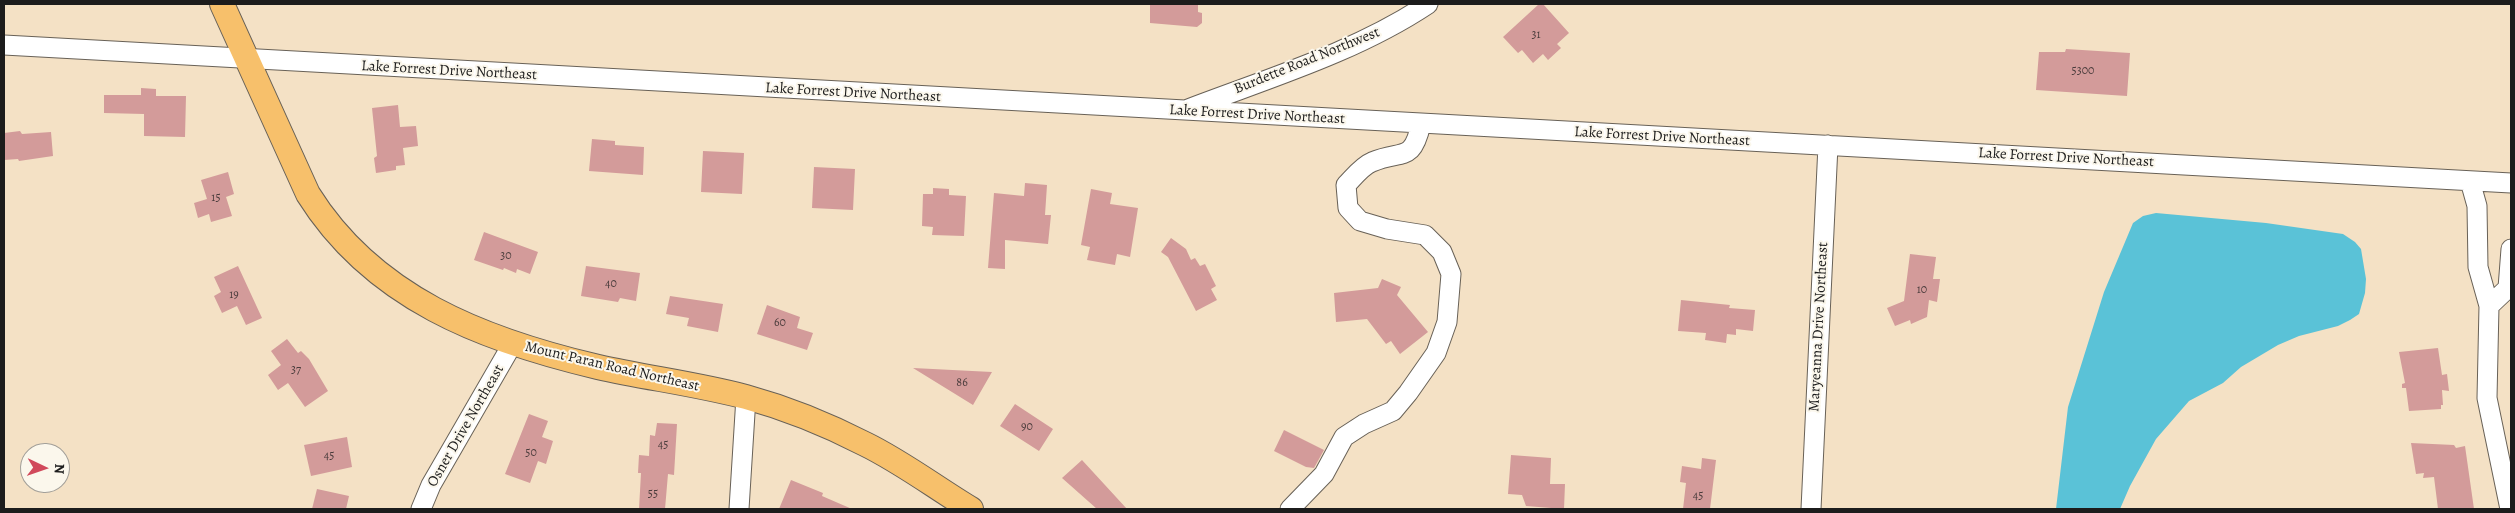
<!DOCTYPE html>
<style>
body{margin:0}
#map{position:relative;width:2515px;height:513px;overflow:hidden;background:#f4e1c5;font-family:Alegreya,serif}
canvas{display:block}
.frame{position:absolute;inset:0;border:5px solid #1c1c1c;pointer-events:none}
.north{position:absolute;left:20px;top:443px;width:50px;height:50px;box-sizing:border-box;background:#fbf7ec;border:1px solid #a29f99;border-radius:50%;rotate:93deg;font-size:14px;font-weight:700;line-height:20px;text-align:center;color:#1c1c1c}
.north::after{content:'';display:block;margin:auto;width:18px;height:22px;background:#d1495b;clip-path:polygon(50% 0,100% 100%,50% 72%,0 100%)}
</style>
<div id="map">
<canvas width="2515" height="513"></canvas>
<div class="frame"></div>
<div class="north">N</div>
</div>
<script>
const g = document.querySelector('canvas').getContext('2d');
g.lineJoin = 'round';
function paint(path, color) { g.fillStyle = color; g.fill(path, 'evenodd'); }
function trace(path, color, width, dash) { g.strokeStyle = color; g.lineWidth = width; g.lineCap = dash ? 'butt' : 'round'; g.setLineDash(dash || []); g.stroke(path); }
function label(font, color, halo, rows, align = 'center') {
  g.font = font + ' Alegreya,serif'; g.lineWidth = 4; g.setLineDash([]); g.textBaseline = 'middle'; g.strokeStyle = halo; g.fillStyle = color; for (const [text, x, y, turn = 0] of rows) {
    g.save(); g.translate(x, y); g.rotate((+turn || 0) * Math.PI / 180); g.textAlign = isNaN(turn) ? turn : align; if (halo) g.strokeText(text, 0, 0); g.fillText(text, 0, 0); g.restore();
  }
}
paint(new Path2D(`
 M2156 213 2266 223 2343 234 2355 242 2361 249 2366 279 2365 293 2359 314 2350 320 2338 326 2299 336 2278 345 2241 367 2223 383 2189 401 2156 439 2130 486 2120 509H2056L2068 407 2104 292 2133 223 2143 216Z`), '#5ac2d7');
paint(new Path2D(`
 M1150 4H1198V12L1202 13V23L1197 27 1150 23Z
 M1539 4H1543L1569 33 1557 44 1561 48 1548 60 1543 54 1533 63 1522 50 1518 53 1503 37Z
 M2066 49 2130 53 2127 96 2036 90 2039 52H2065Z
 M141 88 156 89V96H186L185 137 144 136V114L104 113V95H141Z
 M398 105 400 127 416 126 418 146 403 148 405 165 396 166V170L376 173 374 158 377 156 372 108Z
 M20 131 22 134 51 132 53 156 19 161 18 159 4 160V133Z
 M592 139 615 141V145L644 147 643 175 589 171Z
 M703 151 744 153 742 194 701 192Z
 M814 167 855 169 853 210 812 208Z
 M228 172 234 194 226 197 232 216 211 222 209 214 198 218 194 203 207 199 201 180Z
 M1025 183 1047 185 1045 215H1051L1048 244 1005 240V269L988 268 994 193 1024 196Z
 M933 188 949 189V195L966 196 964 236 932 235 933 227 922 226 923 194H933Z
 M1091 189 1112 193 1110 204 1138 208 1130 257 1117 254 1115 265 1087 260 1090 247 1081 245Z
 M484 232 538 252 530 274 517 269 516 273 504 268 503 270 474 260Z
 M1171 238 1186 249 1191 260 1195 258 1200 266 1205 264 1216 286 1211 289 1217 300 1196 311 1168 257 1161 252Z
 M1910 254 1936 257 1933 279H1940L1937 302 1929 300 1927 317 1911 324 1910 320 1895 326 1887 308 1904 301Z
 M238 266 262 318 246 325 237 306 222 313 214 296 221 292 214 277Z
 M586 266 640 273 636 301 620 298 618 302 581 296Z
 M1382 279 1401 287 1397 295 1428 332 1400 354 1391 341 1386 344 1367 319 1336 322 1334 293 1378 288Z
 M670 296 723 304 718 332 687 326 689 318 666 314Z
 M1681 300 1730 305 1729 308 1755 310 1753 331 1736 329V335L1727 334 1726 343 1705 340 1706 333 1678 331Z
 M767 305 800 317 797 328 813 333 807 350 757 334Z
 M287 339 298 353 301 351 309 359 328 391 305 407 288 383 278 390 268 375 281 365 271 351Z
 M2438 348 2442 375 2447 374 2449 391 2442 390 2443 405H2441V409L2409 411 2406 388H2402V384L2405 383 2399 352Z
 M913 368 992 372 973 405Z
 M1015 404 1053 429 1039 451 1000 426Z
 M529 414 548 421 542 437 553 441 546 464 538 461 530 483 505 474Z
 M657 423 677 424 674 475 668 474 665 509H639L641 473H638L639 455 649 456 650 435 655 436Z
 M1284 430 1324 450 1314 468 1306 467 1274 451Z
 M347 437 352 467 311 476 304 445Z
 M2411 443 2454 445 2456 448 2465 446 2474 509H2438L2434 477 2423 478 2424 473 2416 474Z
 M1511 455 1551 458 1550 484H1565L1564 509 1526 506 1522 495 1508 494Z
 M1702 458 1716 460 1710 509H1683L1686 483 1680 482 1682 466 1701 469Z
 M1082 460 1127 509H1097L1062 478Z
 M791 480 823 493 822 496 852 509H779Z
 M317 489 349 496 346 509H312Z`), '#d39b9a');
const minor = new Path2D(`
 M4 45 2511 183
 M1188 109C1269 78 1356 52 1428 4
 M2470 181 2477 206 2478 267 2489 306 2487 398 2510 509
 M2489 306 2508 288 2511 249
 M421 509 431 485 513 343
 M739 509 746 397
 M1290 509 1324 474 1344 437 1364 424 1393 411 1408 393 1436 353 1447 322 1451 274 1442 252 1425 235 1387 229 1360 221 1348 208 1346 185C1353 178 1362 166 1372 162 1402 149 1412 164 1421 124
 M1811 509 1828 145`);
const major = new Path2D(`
 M222 4 308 194C373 298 483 340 598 367 647 378 697 384 746 397 786 408 828 425 865 444 902 462 936 488 971 509`);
trace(minor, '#686157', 21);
trace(major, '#686157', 26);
trace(minor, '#fff', 19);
trace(major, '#f7c06b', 24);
label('12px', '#4a3c3c', null, [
 ["31",1536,35],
 ["5300",2083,71],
 ["15",216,198],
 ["30",506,256],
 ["40",611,284],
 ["10",1922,290],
 ["19",234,295],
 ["60",780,323],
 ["37",296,370],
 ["86",962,383],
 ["90",1027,427],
 ["45",663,445],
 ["50",531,453],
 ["45",329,456],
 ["55",653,494],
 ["45",1698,496]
]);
label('15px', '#1c1c1c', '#fbf7ec', [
 ["Burdette Road Northwest",1307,61,-22],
 ["Lake Forrest Drive Northeast",449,71,3],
 ["Lake Forrest Drive Northeast",853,93,3],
 ["Lake Forrest Drive Northeast",1257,115,3],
 ["Lake Forrest Drive Northeast",1662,137,3],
 ["Lake Forrest Drive Northeast",2066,158,3],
 ["Maryeanna Drive Northeast",1819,327,-87],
 ["Mount Paran Road Northeast",612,367,13],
 ["Osner Drive Northeast",466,426,-60]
]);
</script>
